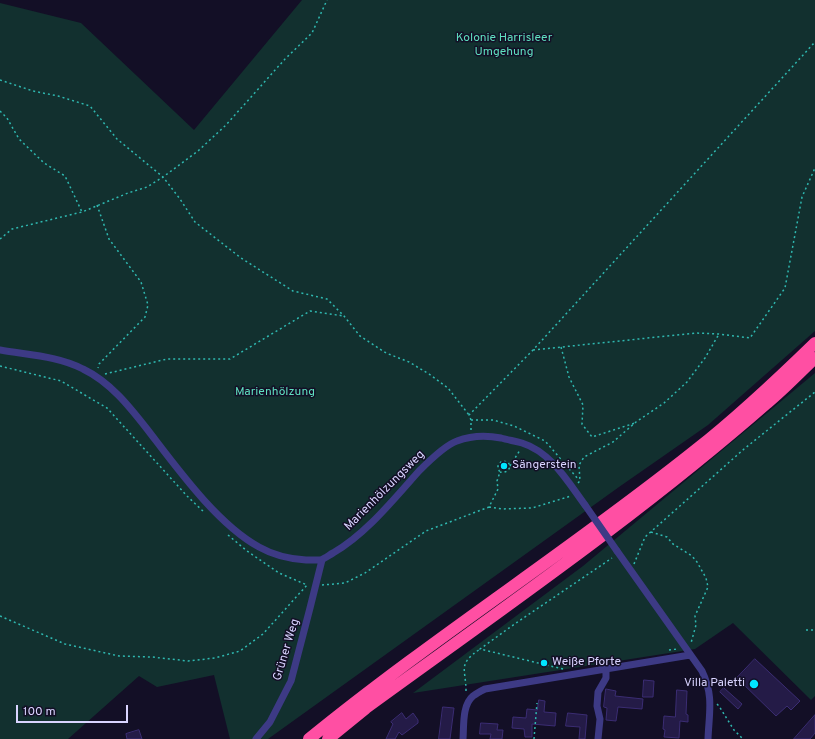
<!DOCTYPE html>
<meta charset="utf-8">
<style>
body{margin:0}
#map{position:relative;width:815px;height:739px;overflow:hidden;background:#130f26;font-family:Overpass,sans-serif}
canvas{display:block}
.scale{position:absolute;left:16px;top:705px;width:112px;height:18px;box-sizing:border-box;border:2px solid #d9d4ff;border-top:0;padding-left:5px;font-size:12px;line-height:14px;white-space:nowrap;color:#d9d4ff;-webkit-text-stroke:3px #130f26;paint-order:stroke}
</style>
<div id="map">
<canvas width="815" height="739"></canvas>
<div class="scale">100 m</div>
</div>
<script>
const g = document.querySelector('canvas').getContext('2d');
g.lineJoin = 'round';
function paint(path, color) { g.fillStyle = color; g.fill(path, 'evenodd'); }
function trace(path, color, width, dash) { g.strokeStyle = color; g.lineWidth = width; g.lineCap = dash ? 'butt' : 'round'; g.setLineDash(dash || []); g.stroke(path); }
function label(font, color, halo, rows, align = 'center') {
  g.font = font + ' Overpass,sans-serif'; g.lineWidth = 3; g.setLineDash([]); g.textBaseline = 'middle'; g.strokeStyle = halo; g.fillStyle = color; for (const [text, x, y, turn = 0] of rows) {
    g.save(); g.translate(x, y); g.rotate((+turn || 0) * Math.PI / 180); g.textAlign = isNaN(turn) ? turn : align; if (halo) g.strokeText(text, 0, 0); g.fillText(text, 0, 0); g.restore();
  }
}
paint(new Path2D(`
 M302 0H815V331L708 425 619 487 268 739H230L214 675 157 687 139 676 68 739H0V3L81 23 194 130Z
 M815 373V696L811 700 733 623 695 649 413 693 583 566Z`), '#12302f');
const building = new Path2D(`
 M755 659 800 701 791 710 787 706 776 716 737 678Z
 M644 680 654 681 653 697H643Z
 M724 688 742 704 738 709 720 692Z
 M606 689 616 691 615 696 643 699 642 709 618 707 616 721 606 720 607 708 604 707Z
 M677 690 687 691 686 714 688 715V722L680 721 679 738 664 737 665 730 663 729 664 716 675 717Z
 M539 700 545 701 544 712 556 713 555 726 532 724V737H525L524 729 512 728 513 717 526 718 527 709 537 710Z
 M443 707 454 708 450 739H439Z
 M402 713 406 719 413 713 418 720V723L402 735 399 732 395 739H386L393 724 391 722Z
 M568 713 587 715 585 739H579L580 727 566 726Z
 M815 715V733L810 739H794Z
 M481 723 498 724 497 730H503L502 739H490L491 734H480Z
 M139 730 142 739H127L126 734Z`);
paint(building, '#241b47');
trace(building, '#3b2d73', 1);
trace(new Path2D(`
 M0 80 33 91 58 96 90 106 117 139 163 177 180 199 195 222 241 258 293 291 327 299 344 316 360 336 386 353 409 362 429 374 448 388 469 415
 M0 111 7 118 19 139 44 163 65 176 82 212
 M97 205 109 239 141 282 148 305 145 317 99 364 98 368
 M0 239 12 229 82 212 128 193 147 187 163 177 198 151 226 125 285 59 312 33 327 0
 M561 347 569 377 583 405 582 424 592 437 635 423
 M533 350 696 333 719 334 750 338 785 288 802 197 815 168
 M0 366 61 381 107 408 187 496 205 513
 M105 374 167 359H230L310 311 344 316
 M471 420H493L514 426 545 441 579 480
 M471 430V420L469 415 533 350 815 42
 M510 466 520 450
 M578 483 580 481 579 465 584 457 613 442 636 422 664 403 687 382 705 358 719 334
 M489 507 502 509 532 508 571 496
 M651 532 667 537 673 544 692 556 697 562 706 578 708 587 695 616 696 625 691 643
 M228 535 247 551 279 573 307 585
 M634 564 645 537 744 449 815 392
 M322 585 345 583 365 573 426 531 489 507 498 489 497 481 500 472 498 469V465L502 461 508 462 510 466C509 471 505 473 500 472
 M0 616 65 644 119 656 152 657 188 661 215 658 240 651 263 634 307 585H309
 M806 630H815
 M669 650 677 649
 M563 669 480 649 516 623 612 558
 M466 691C466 668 457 665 480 649
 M717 704 719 706 734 730 743 739
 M534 739 537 703`), '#2fb8b0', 1.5, [2, 3]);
trace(new Path2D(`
 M0 350C28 355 58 356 83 369 110 382 129 406 147 429 177 468 217 524 259 547 273 555 290 559 306 560 310 560 316 560 320 560 325 559 329 555 333 553 366 534 394 499 419 471 428 462 445 445 457 441 470 436 486 435 501 438 508 440 515 441 522 443 551 452 568 482 585 505
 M617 551 702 671C714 696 709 713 708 739
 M256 739 270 722 291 681 310 608 322 560
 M463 739C464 726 462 705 473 696 477 693 481 691 485 689L690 655
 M598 739 600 719 597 706 598 692 606 678V669`), '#3d3a85', 7);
trace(new Path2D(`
 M309 739C434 637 571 550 697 449 739 416 777 380 815 343
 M328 739 366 708C502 609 640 514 767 403 784 389 799 373 815 358`), '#ff4fa3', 12);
trace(new Path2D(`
 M585 505 617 551`), '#3d3a85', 7);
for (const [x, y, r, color] of [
 [504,466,4,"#00e5ff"],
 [544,663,4,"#00e5ff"],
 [754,684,5,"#00e5ff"]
]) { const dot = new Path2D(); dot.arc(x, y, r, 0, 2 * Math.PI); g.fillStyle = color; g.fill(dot); trace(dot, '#130f26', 1.5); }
label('12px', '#5fe0c0', '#130f26', [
 ["Kolonie Harrisleer",504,39],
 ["Umgehung",504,53],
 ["Marienhölzung",275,393]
]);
label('12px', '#d9d4ff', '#130f26', [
 ["Sängerstein",512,466],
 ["Weiße Pforte",552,663],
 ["Villa Paletti",745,684,"right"]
], 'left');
label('12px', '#d9d4ff', '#130f26', [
 ["Marienhölzungsweg",385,491,-45],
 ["Grüner Weg",287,650,-73]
]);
</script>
